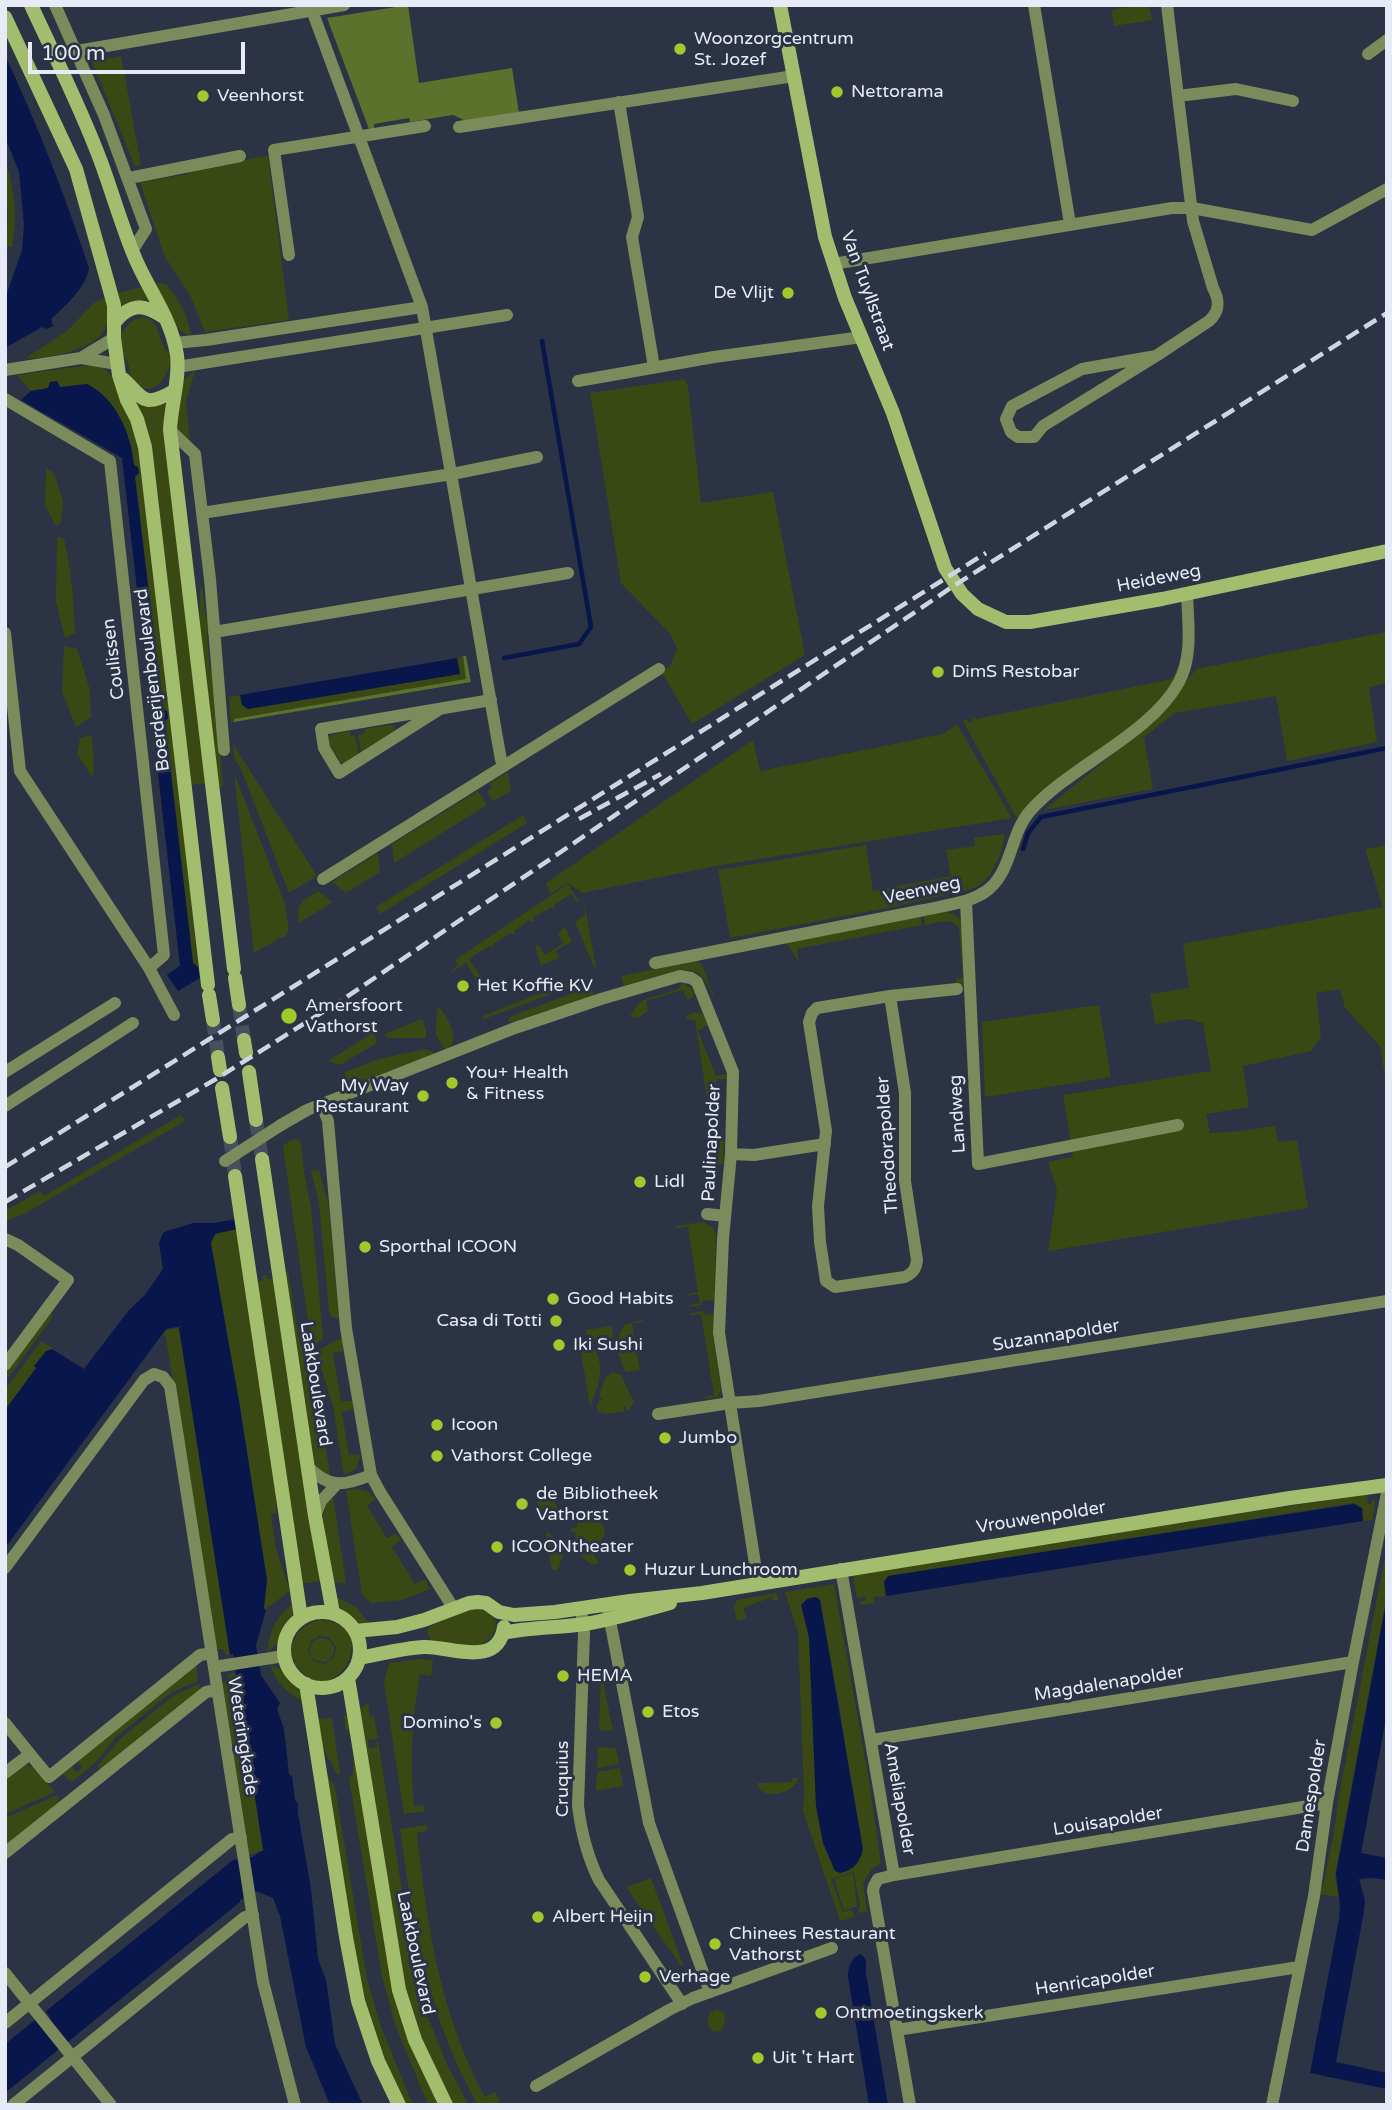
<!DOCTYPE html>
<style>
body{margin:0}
#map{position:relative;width:1392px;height:2110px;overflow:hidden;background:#2b3344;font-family:"Varela Round",sans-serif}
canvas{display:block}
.frame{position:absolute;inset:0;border:7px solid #e6ebf7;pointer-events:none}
.scale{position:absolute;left:28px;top:42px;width:217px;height:32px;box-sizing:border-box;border:4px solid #e6ebf7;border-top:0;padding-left:9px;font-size:21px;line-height:24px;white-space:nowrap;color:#e6ebf7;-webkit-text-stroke:5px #2b3344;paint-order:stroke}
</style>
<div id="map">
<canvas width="1392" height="2110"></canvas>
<div class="frame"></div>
<div class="scale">100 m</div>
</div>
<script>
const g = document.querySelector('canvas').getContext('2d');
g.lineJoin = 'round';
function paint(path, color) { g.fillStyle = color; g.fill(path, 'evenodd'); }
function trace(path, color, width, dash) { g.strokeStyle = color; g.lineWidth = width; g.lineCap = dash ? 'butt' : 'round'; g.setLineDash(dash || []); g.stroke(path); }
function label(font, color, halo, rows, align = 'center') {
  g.font = font + ' "Varela Round",sans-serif'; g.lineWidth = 6; g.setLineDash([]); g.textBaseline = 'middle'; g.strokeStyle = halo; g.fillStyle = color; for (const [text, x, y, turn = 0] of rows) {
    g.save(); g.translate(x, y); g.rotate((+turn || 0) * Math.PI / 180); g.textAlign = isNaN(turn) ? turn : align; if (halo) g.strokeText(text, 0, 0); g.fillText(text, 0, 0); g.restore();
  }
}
paint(new Path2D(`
 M1140 5H1149L1152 20 1114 26 1111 10Z
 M121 56 141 165 135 166 92 62Z
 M268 156 289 320 205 332 190 295 165 257 140 182 189 174V169Z
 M7 166C15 193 17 220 12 247L5 246C11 218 5 194 5 167Z
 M158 283 166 284C179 299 189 317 191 336 172 331 161 301 152 285Z
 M143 287 149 301C138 298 130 301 121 307L117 293Z
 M108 296C108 306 110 319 105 329 95 350 47 359 26 358L67 331 94 303Z
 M141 317C160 319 157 335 165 348 167 352 169 355 171 359 169 373 157 397 139 386 137 384 132 380 131 378 129 373 130 366 127 361 125 356 120 351 119 346 118 333 130 320 141 317Z
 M92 365 103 368 112 376 137 431 179 787 198 967 193 963 165 724 168 718 167 711 163 708 135 476 139 473 134 465 131 444 122 421 114 408 98 391 87 384 60 387 57 381 50 382 49 388 31 391 17 375Z
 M195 370 186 401 190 441 177 430 175 416 182 383Z
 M685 379 688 386 701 503 773 492 805 655 692 724 661 671 670 666 677 649 671 635 621 583 590 393Z
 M134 400 167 404 208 783 190 785Z
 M46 468 54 473 63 501 61 523 56 526 45 506Z
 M57 537 64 538C71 570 74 600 75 633L65 638 56 602Z
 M200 587H202L206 619H210L211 632 207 633 210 670H214L223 786 219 787 200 637Z
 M1387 632V683L1369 687 1377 742 1287 761 1276 696 1175 713 1144 737 1153 789 1044 810 1147 727 1170 703 1196 669Z
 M64 646 77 649 90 690 91 717 76 727 62 692Z
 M463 656 467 679 235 719 234 722 231 723 229 697 240 695 242 705 248 709 459 674 457 658Z
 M1183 657 1177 676 1153 709 1019 818 1016 817 964 723V718L971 723 973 720 972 716 976 719 1172 679 1179 665 1180 658Z
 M957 724 1012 818 716 866 582 893 568 883 550 894 546 883 753 740 760 771 943 734Z
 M390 725 395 727 394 731 361 752 358 735 365 733V729Z
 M350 731V736L355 735 359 754 345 763H341L330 746 328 738 331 735Z
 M92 735 94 771 92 777 77 754 80 738Z
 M233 744 317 876 289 893 241 769 234 758Z
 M508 772 511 791 493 801 487 792 492 788 489 784Z
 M234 773 285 904 289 929 285 937H282L254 953Z
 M478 791 487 805 394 863 392 844Z
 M523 815 527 823 511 833 380 914 376 907Z
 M1005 834C1001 855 994 879 972 889L887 908 730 938 718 870 866 845 873 891 951 876 946 850 975 846 974 838Z
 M1387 845V1090L1380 1046 1345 1008 1340 989 1316 993 1321 1037 1311 1051 1243 1066 1249 1107 1206 1114 1210 1133 1241 1131 1275 1126 1278 1142 1297 1140 1308 1208 1048 1251 1057 1191 1048 1162 1073 1157 1063 1095 1211 1071 1203 1023 1188 1019 1155 1024 1150 994 1189 988 1183 944 1383 907 1365 849Z
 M378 853 380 872 346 893 332 882Z
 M568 884 579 902H577L571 894 554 905 555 907 553 909 551 907 533 918 534 921 532 922 530 920 514 931 515 934 512 935 511 933 492 945 493 947 491 948 489 946 469 959 480 976 476 978 466 963 452 972 451 971 458 966 455 960Z
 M318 891 333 902 299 923C296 901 301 902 318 891Z
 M584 901 596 967H594L575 922 585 915Z
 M947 912 954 914 961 921 966 984 957 986 956 979 963 978 959 928C950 917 937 923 925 925L923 915Z
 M920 915 922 925 797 949 799 963 786 942Z
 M565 927 572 942 556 950 559 958 541 965 535 947 539 945 545 955 563 943 558 933Z
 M697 960 702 965 714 996H713C701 967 690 966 661 975 649 978 636 982 624 986L621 976Z
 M583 976 586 981 484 1019 483 1016Z
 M682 983 692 989 694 994 692 998 687 1000 683 990 646 1001 648 1011 638 1018 630 1016 636 1007 643 1000 678 989Z
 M590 987 594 995 509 1023V1018L514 1015Z
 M1099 1005 1111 1077 985 1097 982 1022Z
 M437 1006C445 1012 455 1030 453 1040 452 1046 449 1047 445 1050L436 1035Z
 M693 1012 702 1014 708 1025 698 1031 716 1076 727 1074 726 1079H716L714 1127 715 1134 724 1135 723 1164 717 1165 695 1020 685 1019 688 1015Z
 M422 1019 426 1030V1038H388L383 1035Z
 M374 1032 377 1043 340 1065 328 1061Z
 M425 1049 436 1053 344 1089 345 1072 379 1059Z
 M181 1115 185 1121 22 1215 8 1220 5 1224V1211L40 1191 44 1196Z
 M294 1139 299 1140 301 1143 304 1172 311 1207 323 1337 321 1341 313 1344 308 1320 284 1154 283 1145Z
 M319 1170 329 1207 339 1319 332 1317 329 1311 319 1203 311 1171Z
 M703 1222 712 1227 716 1235 714 1300 702 1301V1305L689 1307V1305L700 1303 698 1294 687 1296V1294L698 1292 688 1227 677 1228 676 1226Z
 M237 1229 275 1465 276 1513 271 1515 276 1549 290 1591 268 1607 266 1610 264 1608 267 1580 239 1401 211 1249C210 1230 222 1232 237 1229Z
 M288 1272 298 1335 321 1416 330 1476 318 1469 314 1461 283 1273Z
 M266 1275 267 1279H275L321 1581 301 1584 256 1282 263 1280V1276Z
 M703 1311 704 1315 713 1314V1337L721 1389 718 1397 705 1399V1397L714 1395 701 1314 690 1315V1313Z
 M51 1313 53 1317 7 1379 5 1378V1374Z
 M643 1320V1322L632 1324 640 1370 626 1372C617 1355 612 1340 626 1324Z
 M611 1326C615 1333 613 1342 607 1346L603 1345 586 1334V1330Z
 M179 1328 224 1615 230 1655H226L223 1649 215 1650 166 1338 163 1335 167 1330Z
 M342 1339 343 1351 333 1353 341 1401H352L353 1409 342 1412 349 1455 359 1454 360 1458 356 1469 344 1475 333 1406 316 1351C326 1348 331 1340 342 1339Z
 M585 1340C608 1357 601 1383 590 1406L580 1347Z
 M41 1341 55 1350 52 1349 5 1410V1390Z
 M612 1372 621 1375 634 1402 629 1410 627 1411 625 1405 623 1407 625 1411 606 1414 599 1412 596 1407 599 1400 604 1401 599 1397 605 1378Z
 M357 1489 368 1491 375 1499 367 1506 387 1538 396 1533 401 1540 392 1547 415 1584 425 1579 430 1589 403 1600 371 1603 362 1595 346 1490Z
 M1367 1494 1368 1504H1372V1498L1375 1502 1372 1520 1363 1521 1362 1508 1354 1503 888 1576 884 1582 886 1596 874 1597 875 1603 859 1605V1603L866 1600 865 1597 857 1598 853 1576 859 1572Z
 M333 1496 346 1583 332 1582 323 1520C323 1510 326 1504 333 1496Z
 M550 1496 554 1499 559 1513 555 1517 543 1521 539 1517 537 1502 541 1499Z
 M589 1509C595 1516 610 1528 603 1538 600 1543 595 1547 592 1552L599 1563 592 1565 574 1550 576 1533 571 1531V1528L577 1527 580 1511 584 1512Z
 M548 1532 565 1548 558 1570H552L546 1534Z
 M1387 1547V1594L1335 1875 1339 1897 1318 1894 1316 1887H1323L1334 1832 1339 1795Z
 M834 1584 868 1775 881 1863 872 1869 863 1883 867 1912 860 1913 858 1909 860 1906 854 1872 831 1879 843 1912 852 1910 855 1917 840 1921 803 1811 804 1793 798 1632 785 1592ZM813 1597 820 1600 838 1699 862 1855 854 1867 835 1871 823 1843 816 1806 809 1637 802 1610 807 1599Z
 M776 1593 782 1609 778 1600 773 1601 772 1597 743 1608 747 1618 737 1621 734 1607 737 1600Z
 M336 1597 356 1607 371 1626C355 1624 341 1613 336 1597Z
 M296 1602C294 1616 279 1644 268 1652 269 1630 277 1614 296 1602Z
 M476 1609 491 1613 496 1622C493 1657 456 1645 433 1642 427 1637 426 1632 430 1626L466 1611Z
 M320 1620C385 1624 336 1713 299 1669 282 1650 297 1624 320 1620ZM320 1636 329 1637 336 1647 334 1657 325 1664 315 1662 308 1652 311 1641Z
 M310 1650a12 12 0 1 1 24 0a12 12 0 1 1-24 0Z
 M421 1659 433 1660 431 1676 420 1674 419 1679C412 1722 410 1763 414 1806L424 1805 425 1811 404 1814 384 1683 389 1663Z
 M196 1665 198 1681 172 1692 117 1736 95 1763 73 1781 69 1780 63 1774 74 1765 72 1767 76 1772 82 1768 78 1762H75Z
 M270 1665C286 1669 299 1686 305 1702 287 1694 277 1683 270 1665Z
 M601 1671 613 1731 599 1730Z
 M235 1673 263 1850 247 1856 220 1683 228 1681 229 1674Z
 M199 1684 200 1690 100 1770 98 1765 121 1738 173 1696Z
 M368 1703 370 1717 374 1716 378 1739 368 1740 369 1748 377 1747 376 1742 378 1741 413 1959 426 2013 448 2067 469 2105H450L426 2054 403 1989 357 1710Z
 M349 1714 381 1918 442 2105H429L426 2100 395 2024 382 1976 349 1779 350 1776 352 1777C355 1761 354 1745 348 1729L346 1731 344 1716Z
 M332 1718 340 1773 338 1776 320 1743 315 1719Z
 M598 1747 616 1748 619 1764 597 1768Z
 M27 1765 33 1767 55 1792 5 1814V1780L21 1767Z
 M620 1768 623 1786 596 1791 597 1772Z
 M327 1774 335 1787 367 1979 381 2027 413 2105H403L391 2078 360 1987Z
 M792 1778H798C795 1792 773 1798 761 1791L757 1783 792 1782Z
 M57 1795 60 1803 5 1847V1818Z
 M427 1825V1831L417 1833C427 1926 440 2014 485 2097L495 2092 500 2101 494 2105H478C429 2021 413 1924 400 1829Z
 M853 1873 857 1906 844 1911 834 1879Z
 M651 1878 683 1965 681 1966 626 1887Z
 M717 2009 724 2013 725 2022 721 2031 715 2032C706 2028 707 2021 710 2013Z`), '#3a4913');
paint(new Path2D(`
 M408 5 419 83 512 68 519 113 468 122 453 115 410 122 409 118 374 124V129H369L327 18Z
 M463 656H466L471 682 234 722V719L466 679Z`), '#5c722c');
paint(new Path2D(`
 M5 55C37 124 65 195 89 268 86 288 65 306 51 319L53 326 47 329 42 327 5 348V299L22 250 24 225 19 172 5 137Z
 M57 381 60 387 87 384C116 398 131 434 134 465L138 467 139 473 135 477 163 710 167 711 168 718 165 721 193 963 198 967 200 978 178 991 167 975 180 966 122 458 21 400 31 391 48 388 50 382Z
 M457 658 460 674 248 709 242 705 240 695Z
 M236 1219 237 1229 215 1234 211 1243 239 1401 267 1580 264 1608 266 1610 256 1645 261 1675 280 1703 277 1709 284 1729 289 1774 292 1776 295 1800 298 1804V1814L311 1889 318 1959 326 1980 335 2044 363 2105H330L306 2047 280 1916 273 1898 256 1891 240 1900V1902L5 2093V2044L35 2020 42 2027 51 2020 46 2011 233 1860 252 1857 265 1849H263L233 1654 230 1655 179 1328 182 1326 166 1329 5 1548V1410L36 1368 34 1366 46 1351 52 1349 84 1369 129 1310 145 1295 163 1269 159 1243 163 1233 167 1231 193 1223H213Z
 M1354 1504 1362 1508 1363 1521 886 1596 884 1582 888 1576Z
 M816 1597 820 1600 863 1849C860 1862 854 1870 840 1873L835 1871 823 1843 816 1806 809 1637 801 1605 807 1599Z
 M1387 1597V1713L1361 1853 1387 1858V1880L1373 1878 1359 1879 1365 1901 1364 1911 1336 2062 1387 2073V2089L1310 2073 1339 1919 1340 1905 1336 1874Z
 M861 1954 866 1960V1974L888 2105H869L848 1977C848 1968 851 1957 861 1954Z`), '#09164b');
trace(new Path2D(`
 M504 658 579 644 591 627 542 341
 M1023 849 1028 833 1041 817 1387 748`), '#09164b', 4.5);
trace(new Path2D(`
 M239 1005 244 1040
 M213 1020 218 1057
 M256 1120 262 1159
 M230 1137 235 1176`), '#474f5f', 14, [14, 7]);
trace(new Path2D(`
 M55 5 104 115 146 229 132 251
 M310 5 422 307 492 709 501 760 505 764
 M1034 5 1070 224
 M77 51 344 5
 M1368 54 1387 40
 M1178 96 1236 89 1293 101
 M619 102 638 217 632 237 654 367
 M459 127 794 76
 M129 178 240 156
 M289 255 274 150 425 126
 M833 264 1172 208H1192L1312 230 1387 189
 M114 338 81 358 117 364
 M174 343 206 340 422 307
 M1156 356 1043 426 1034 437H1018L1011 432 1006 419 1012 406 1082 369 1156 356 1209 321C1220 311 1220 301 1213 288L1193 221 1167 5
 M177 367 507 315
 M5 370 81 358
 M578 381 714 357 862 337
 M5 399 110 461 164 955 149 968
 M170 430 195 454 210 579 224 750
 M202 513 452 474 537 457
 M214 632 568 573
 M5 633 20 771 149 968 174 1015
 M440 709 339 773 324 748 321 729 491 700
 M323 879 659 669
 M966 901 978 1164 1178 1125
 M655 963 924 910C946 905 972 903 989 889 1013 868 1010 833 1031 810 1072 765 1151 734 1179 682 1193 656 1188 623 1187 594
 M890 996 905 1093V1181L917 1260C916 1269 913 1273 905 1277L835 1287 826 1281 820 1242 818 1206 826 1131 809 1022 812 1013 817 1008Z
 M890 996 957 989
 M5 1072 115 1003
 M322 1105 328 1121 346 1328 371 1475 380 1492 454 1609
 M5 1106 133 1023
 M281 1125 307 1110 515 1028 601 999 680 976 691 978 697 982 733 1072 731 1154 723 1239 719 1333 758 1583
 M731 1154 754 1155 825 1144
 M707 1214 725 1216
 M5 1239 18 1245 68 1280 5 1365
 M658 1414 730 1403 759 1401 1387 1301
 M307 1466C329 1489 344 1486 371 1475
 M315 1516 321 1501 336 1485
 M5 1568 144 1380 154 1374 163 1377 170 1386 263 1982 295 2105
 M841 1569 894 1875 878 1879 874 1886 873 1891 910 2105
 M607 1605 649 1823 710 1992
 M581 1609 584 1633 578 1806C581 1830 588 1858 599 1880L682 2004
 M214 1667 284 1656
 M5 1723 30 1754
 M872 1740 1353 1662
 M5 1773 30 1754 49 1777 200 1655 212 1653
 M5 1853 206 1692 217 1690
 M894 1875 1327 1803
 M5 1973 111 2105
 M5 2023 232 1839 241 1838
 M897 2030 1299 1967
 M536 2086 669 2010 693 1998 832 1948
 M13 2105 245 1917 253 1915
 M1272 2105 1314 1896 1327 1803 1353 1662 1387 1493`), '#7b8b5b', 12);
trace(new Path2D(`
 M31 5C55 57 81 108 101 162 112 192 121 223 133 253 147 289 171 316 177 355 180 379 171 405 170 430L234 969
 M780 5 825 237 845 298 893 413 945 568 962 594 978 609 1006 622H1030L1162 599 1387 551
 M5 17 76 169 114 305V338L119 375 127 400 137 419 145 447 208 985
 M114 323C131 302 144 304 165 318
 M123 379C144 398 142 409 174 391
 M235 978 239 1005
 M209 995 213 1020
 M244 1040 246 1053
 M218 1057 220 1070
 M249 1072 256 1120
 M222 1088 230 1137
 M262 1159 315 1516 333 1613
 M235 1176 301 1618
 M284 1650a38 38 0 1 1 76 0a38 38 0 1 1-76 0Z
 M355 1631 397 1627 424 1620 469 1603 478 1602 486 1603 499 1612 514 1615 555 1612 630 1601 702 1593 1290 1498 1387 1485
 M503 1633C530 1627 557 1628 585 1624 614 1619 642 1611 670 1603
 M359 1658C381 1654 403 1648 424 1647 450 1646 498 1669 504 1627
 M348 1678 399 1990 415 2040 446 2105
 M306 1684 346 1937 358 2001 378 2061 399 2105`), '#a3bd6e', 14);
trace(new Path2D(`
 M579 819 661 774
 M5 1167 986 553
 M5 1202 216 1079 345 998 955 585 1387 313`), '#d0d5e2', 4.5, [14, 7]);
trace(new Path2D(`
 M225 1161 281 1125`), '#7b8b5b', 12);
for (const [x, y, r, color] of [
 [680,49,7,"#a0ca2c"],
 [837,92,7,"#a0ca2c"],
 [203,96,7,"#a0ca2c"],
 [788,293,7,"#a0ca2c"],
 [938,672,7,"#a0ca2c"],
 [463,986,7,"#a0ca2c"],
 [289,1016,9,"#a0ca2c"],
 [452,1083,7,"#a0ca2c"],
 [423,1096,7,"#a0ca2c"],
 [640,1182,7,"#a0ca2c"],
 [365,1247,7,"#a0ca2c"],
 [553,1299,7,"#a0ca2c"],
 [556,1321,7,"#a0ca2c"],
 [559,1345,7,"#a0ca2c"],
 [437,1425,7,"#a0ca2c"],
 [665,1438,7,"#a0ca2c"],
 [437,1456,7,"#a0ca2c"],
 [522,1504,7,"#a0ca2c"],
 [497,1547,7,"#a0ca2c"],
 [630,1570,7,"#a0ca2c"],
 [563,1676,7,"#a0ca2c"],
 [648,1712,7,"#a0ca2c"],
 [496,1723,7,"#a0ca2c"],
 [538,1917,7,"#a0ca2c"],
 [715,1944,7,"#a0ca2c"],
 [645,1977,7,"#a0ca2c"],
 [821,2013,7,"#a0ca2c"],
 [758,2058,7,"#a0ca2c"]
]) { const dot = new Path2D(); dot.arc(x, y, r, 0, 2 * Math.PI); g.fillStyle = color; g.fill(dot); trace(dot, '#2b3344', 2.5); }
label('18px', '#e6ebf7', '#2b3344', [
 ["Woonzorgcentrum",694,39],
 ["St. Jozef",694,60],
 ["Nettorama",851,92],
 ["Veenhorst",217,96],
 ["De Vlijt",774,293,"right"],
 ["DimS Restobar",952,672],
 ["Het Koffie KV",477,986],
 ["Amersfoort",305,1006],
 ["Vathorst",305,1027],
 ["You+ Health",466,1073],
 ["& Fitness",466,1094],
 ["My Way",409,1086,"right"],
 ["Restaurant",409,1107,"right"],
 ["Lidl",654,1182],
 ["Sporthal ICOON",379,1247],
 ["Good Habits",567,1299],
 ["Casa di Totti",542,1321,"right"],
 ["Iki Sushi",573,1345],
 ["Icoon",451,1425],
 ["Jumbo",679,1438],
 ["Vathorst College",451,1456],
 ["de Bibliotheek",536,1494],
 ["Vathorst",536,1515],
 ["ICOONtheater",511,1547],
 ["Huzur Lunchroom",644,1570],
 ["HEMA",577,1676],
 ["Etos",662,1712],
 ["Domino's",482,1723,"right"],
 ["Albert Heijn",552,1917],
 ["Chinees Restaurant",729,1934],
 ["Vathorst",729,1955],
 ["Verhage",659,1977],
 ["Ontmoetingskerk",835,2013],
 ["Uit 't Hart",772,2058]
], 'left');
label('18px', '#e6ebf7', '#2b3344', [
 ["Van Tuyllstraat",867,291,70],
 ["Heideweg",1159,579,-11],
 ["Coulissen",114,659,-97],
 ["Boerderijenboulevard",153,680,-97],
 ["Veenweg",922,891,-12],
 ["Landweg",958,1114,-93],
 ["Paulinapolder",712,1143,-87],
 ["Theodorapolder",888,1145,-94],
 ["Suzannapolder",1056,1336,-9],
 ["Laakboulevard",315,1384,81],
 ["Vrouwenpolder",1041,1518,-9],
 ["Magdalenapolder",1109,1684,-9],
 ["Weteringkade",242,1736,81],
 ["Cruquius",563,1779,-90],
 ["Damespolder",1312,1796,-81],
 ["Ameliapolder",899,1799,80],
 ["Louisapolder",1108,1822,-9],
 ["Laakboulevard",415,1953,78],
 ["Henricapolder",1095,1981,-9]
]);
</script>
